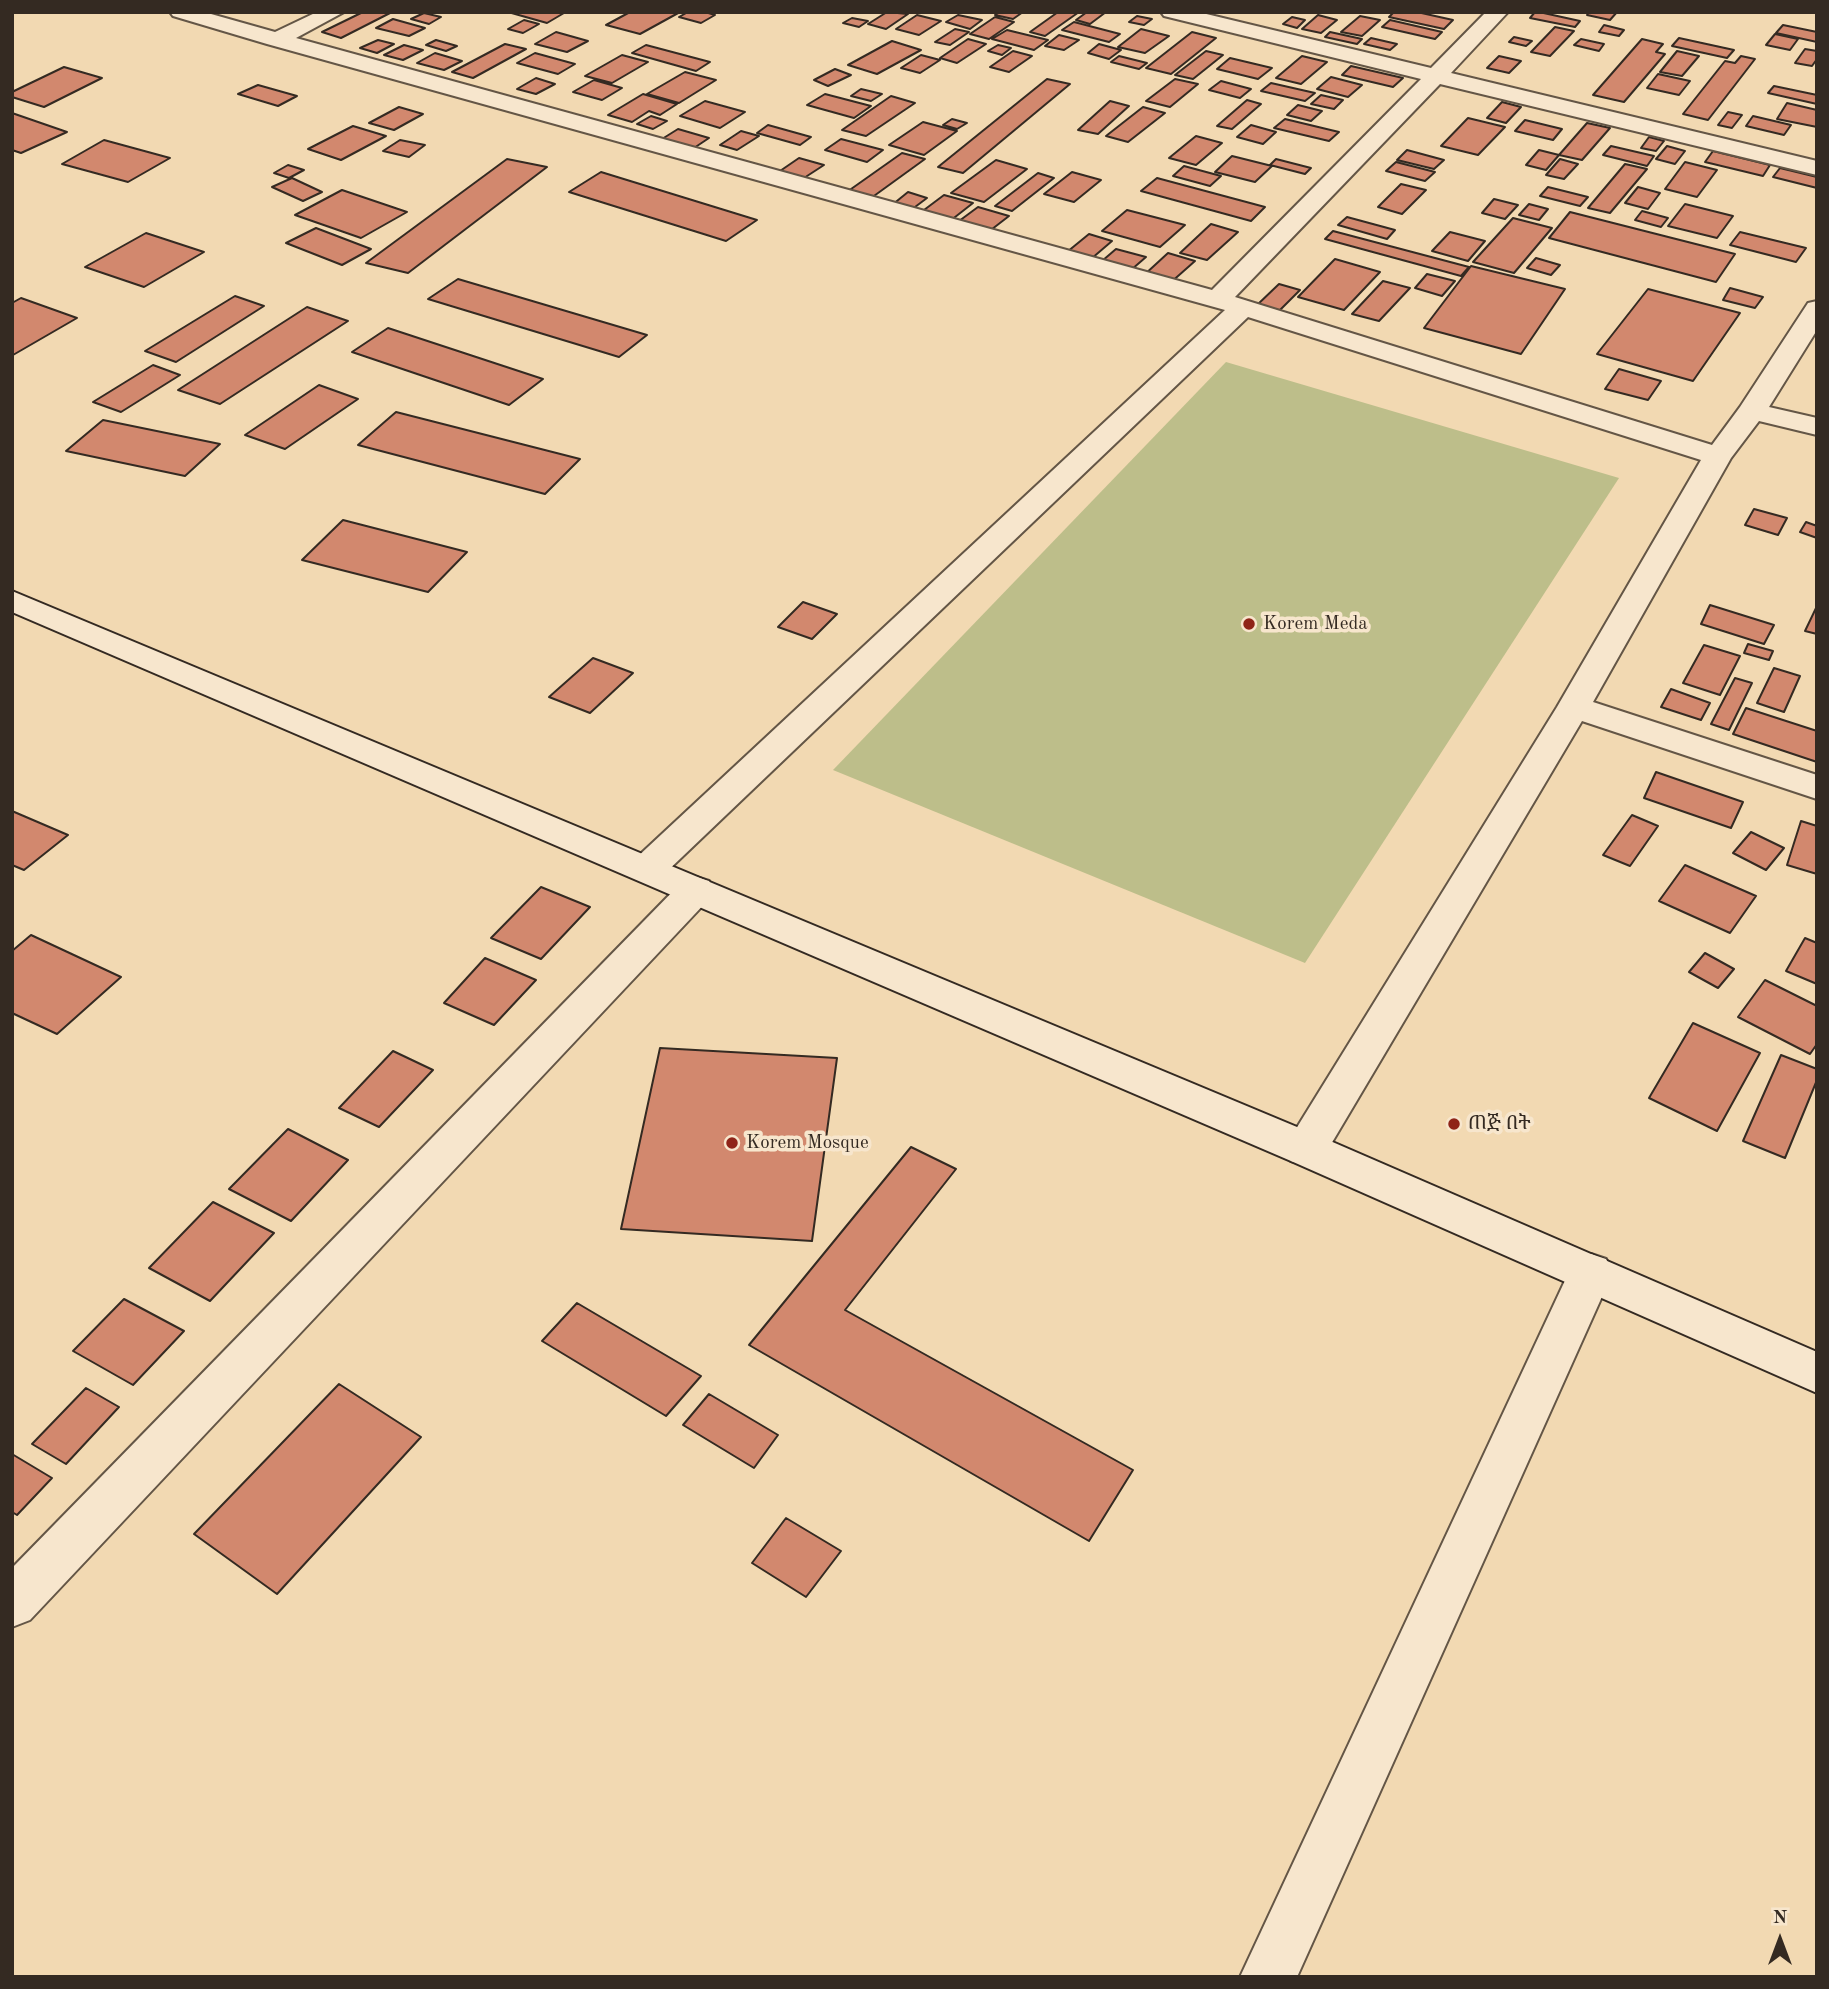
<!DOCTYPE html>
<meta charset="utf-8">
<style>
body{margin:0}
#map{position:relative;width:1829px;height:1989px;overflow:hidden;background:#f2d9b2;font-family:"Old Standard TT",serif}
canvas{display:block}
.frame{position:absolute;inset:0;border:14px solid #342a22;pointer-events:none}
.north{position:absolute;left:1745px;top:1905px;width:70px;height:70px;-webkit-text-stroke:5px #f7e6cd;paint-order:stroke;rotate:0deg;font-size:19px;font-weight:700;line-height:28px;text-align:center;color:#342a22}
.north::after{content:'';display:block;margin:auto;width:24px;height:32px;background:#342a22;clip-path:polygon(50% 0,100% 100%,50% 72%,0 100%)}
</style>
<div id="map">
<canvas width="1829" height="1989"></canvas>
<div class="frame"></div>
<div class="north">N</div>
</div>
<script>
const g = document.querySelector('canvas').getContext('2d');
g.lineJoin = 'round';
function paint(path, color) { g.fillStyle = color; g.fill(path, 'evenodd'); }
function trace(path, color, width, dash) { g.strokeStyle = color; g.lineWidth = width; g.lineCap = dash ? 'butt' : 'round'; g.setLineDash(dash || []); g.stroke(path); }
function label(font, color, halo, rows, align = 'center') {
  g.font = font + ' "Old Standard TT","Noto Serif Ethiopic",serif'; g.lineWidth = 7; g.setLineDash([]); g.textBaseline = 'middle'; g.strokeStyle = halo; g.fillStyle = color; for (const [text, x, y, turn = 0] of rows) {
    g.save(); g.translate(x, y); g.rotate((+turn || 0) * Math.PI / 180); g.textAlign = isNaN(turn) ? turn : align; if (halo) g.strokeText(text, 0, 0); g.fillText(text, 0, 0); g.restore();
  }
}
paint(new Path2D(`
 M1226 362 1619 478 1305 963 833 770Z`), '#bdbe8a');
const building = new Path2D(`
 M363 12H392L341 38 322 32Z
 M508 12H559L564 13 547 23Z
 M630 12H680L640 34 606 25Z
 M688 12H705L715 15 701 23 679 17Z
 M887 12 908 14 886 29 868 24Z
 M999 12H1023L1013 19 995 15Z
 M1058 12H1079L1045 36 1030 32Z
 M1087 12H1106L1090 24 1076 20Z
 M1394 12H1417L1453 20 1444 29 1389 17Z
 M1535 12H1539L1580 21 1575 27 1530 18Z
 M1589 12H1617L1610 20 1587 15Z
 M424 13 441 17 429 24 411 19Z
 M917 15 941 21 919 35 896 29Z
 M958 15 982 20 970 29 946 22Z
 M1318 15 1337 20 1321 33 1302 29Z
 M1137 16 1152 19 1144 25 1129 22Z
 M1360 16 1380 20 1362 36 1341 32Z
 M995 17 1014 22 989 39 970 34Z
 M1292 17 1305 20 1297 28 1283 24Z
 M852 18 868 21 859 27 843 23Z
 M393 19 425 28 409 36 376 28Z
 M524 20 539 24 523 33 508 29Z
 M1390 20 1442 32 1435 39 1382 27Z
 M1074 22 1120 34 1109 42 1062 30Z
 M1604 25 1624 30 1619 36 1599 32Z
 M1783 25 1817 32V42L1776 33Z
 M1555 27 1574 31 1550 56 1531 52Z
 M955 29 969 32 950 45 935 42Z
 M1141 29 1169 36 1145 53 1118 47Z
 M1007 30 1048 40 1034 50 992 39Z
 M556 32 588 41 567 52 535 44Z
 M1192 32 1216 38 1171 74 1146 68Z
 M1330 32 1362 39 1357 44 1325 37Z
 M1775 34 1798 39 1790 50 1766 45Z
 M1059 35 1079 40 1064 50 1045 46Z
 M1514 37 1532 41 1526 46 1509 42Z
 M1371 38 1397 44 1390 50 1364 44Z
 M1679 38 1734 50 1727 58 1672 46Z
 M968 39 986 44 957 63 940 58Z
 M1581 39 1604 44 1599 51 1574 45Z
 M1642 39 1663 44 1656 52 1665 54 1624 102 1593 95Z
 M378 40 394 44 377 53 360 48Z
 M436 40 457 46 446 51 426 45Z
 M892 41 921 50 877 74 848 65Z
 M505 44 526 49 473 78 452 72Z
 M1099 44 1121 50 1109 59 1088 53Z
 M404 45 423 50 403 60 384 55Z
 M646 45 710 62 696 71 632 53Z
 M998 45 1011 48 1002 55 988 51Z
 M1805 49 1817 51V59L1812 66 1795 63Z
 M1013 51 1032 56 1009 72 990 67Z
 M1206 51 1223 55 1193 79 1175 75Z
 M1677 51 1699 56 1682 76 1660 72Z
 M435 53 462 61 444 70 417 63Z
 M535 53 575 64 558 74 517 63Z
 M622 55 648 62 612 83 585 76Z
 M921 55 940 60 920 73 901 68Z
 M1119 56 1147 63 1139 69 1111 62Z
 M1302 56 1327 62 1301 84 1276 78Z
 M1499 56 1521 61 1509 73 1487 68Z
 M1741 56 1755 59 1708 120 1683 114 1725 61 1735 63Z
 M1230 58 1272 68 1258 79 1217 69Z
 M1351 66 1403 78 1393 87 1342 75Z
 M64 67 102 78 44 107 12 97V92Z
 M835 69 851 75 828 86 814 80Z
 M685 72 716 80 679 103 647 94Z
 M1658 74 1690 81 1679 95 1647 88Z
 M1331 77 1362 85 1348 97 1317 89Z
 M536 78 555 84 536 94 517 89Z
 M1047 79 1070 84 963 173 938 167Z
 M1175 79 1198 84 1170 107 1146 101Z
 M594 80 622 88 602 100 573 92Z
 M1221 81 1251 89 1240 98 1209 90Z
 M1271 83 1315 93 1305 101 1261 91Z
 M258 85 297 96 278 106 238 94Z
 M1774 86 1817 95V104L1768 93Z
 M861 89 882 94 871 101 851 96Z
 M643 94 677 104 660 115 649 111 632 122 608 115Z
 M825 94 871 106 854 118 807 105Z
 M1321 95 1343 100 1334 109 1311 104Z
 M891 96 915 103 866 136 842 130Z
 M1247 100 1261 104 1232 129 1217 126Z
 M705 101 745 112 720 128 680 116Z
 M1110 101 1129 106 1098 134 1078 130Z
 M1502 102 1521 107 1506 123 1487 118Z
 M1787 103 1817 110V127L1777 119Z
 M1298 105 1322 111 1311 121 1287 115Z
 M399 107 423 114 394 130 369 123Z
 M1143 107 1165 113 1128 142 1106 136Z
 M1728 112 1742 115 1732 128 1718 125Z
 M12 113 67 132 21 153 12 150Z
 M651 116 667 121 653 129 637 124Z
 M1753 116 1791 125 1784 135 1746 126Z
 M1468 118 1505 127 1478 155 1441 146Z
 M952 119 967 123 957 129 943 125Z
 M1285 119 1339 132 1329 141 1274 128Z
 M1525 120 1562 129 1553 140 1515 131Z
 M923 122 957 131 924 155 889 145Z
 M1587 123 1610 128 1582 160 1559 155Z
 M768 125 811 137 800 145 757 133Z
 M1251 125 1276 132 1263 144 1237 137Z
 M353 126 386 136 341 160 308 149Z
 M678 129 709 138 694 148 662 139Z
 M741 131 759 136 737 150 720 145Z
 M1196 136 1222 143 1196 165 1169 158Z
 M1649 137 1664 141 1656 151 1641 148Z
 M841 139 883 150 867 162 825 150Z
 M104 140 170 158 128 182 62 164Z
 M400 140 425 145 409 157 383 151Z
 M1611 146 1654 156 1647 166 1603 155Z
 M1667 146 1685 151 1675 164 1656 159Z
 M1407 150 1444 160 1434 169 1397 160Z
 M1539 150 1559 155 1546 170 1526 165Z
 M1713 151 1770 165 1763 176 1705 162Z
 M902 153 925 159 867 201 844 194Z
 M1232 156 1272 166 1255 182 1215 172Z
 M799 158 824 165 804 178 780 171Z
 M507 159 547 167 408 273 366 263Z
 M1276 159 1311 168 1305 174 1270 165Z
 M1560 159 1578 164 1564 179 1546 175Z
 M996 160 1027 169 984 202 951 193Z
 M1396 162 1435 172 1425 181 1386 171Z
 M1685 162 1717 170 1697 197 1665 189Z
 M1625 164 1647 169 1610 213 1588 208Z
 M288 165 304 170 289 178 274 173Z
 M1184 166 1221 176 1210 186 1173 176Z
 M1780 168 1817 177V188L1773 177Z
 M601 172 757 220 726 241 569 192Z
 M1072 172 1101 180 1074 202 1044 194Z
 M1038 173 1054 178 1012 211 995 206Z
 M292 178 322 192 303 201 272 187Z
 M1157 178 1265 207 1251 221 1141 191Z
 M1401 184 1426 190 1402 214 1378 207Z
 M1548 187 1588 197 1580 206 1540 196Z
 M1638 187 1660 193 1648 209 1625 203Z
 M342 190 407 212 361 238 295 215Z
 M908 192 927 198 911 210 892 205Z
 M944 195 973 203 950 221 920 213Z
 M1494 199 1518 205 1505 219 1482 213Z
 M1529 204 1548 209 1539 220 1519 215Z
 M1685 204 1733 216 1717 238 1668 226Z
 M978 207 1009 216 987 233 955 224Z
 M1127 210 1185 225 1160 247 1102 231Z
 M1642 211 1668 218 1661 227 1635 220Z
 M1570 212 1735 254 1716 282 1549 238Z
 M1347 217 1395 230 1387 239 1338 225Z
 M1513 218 1552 228 1514 273 1473 262Z
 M1211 224 1238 232 1207 260 1180 253Z
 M316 228 371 249 342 265 286 243Z
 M1333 231 1469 267 1461 276 1325 239Z
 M1450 232 1485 241 1468 261 1432 251Z
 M1740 232 1806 248 1796 262 1730 245Z
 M146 233 204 252 144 287 85 267Z
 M1089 234 1112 241 1091 259 1067 252Z
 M1116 249 1146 257 1131 270 1102 261Z
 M1168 253 1195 261 1169 284 1143 276Z
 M1536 258 1560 265 1551 275 1527 268Z
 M1335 259 1380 272 1344 310 1298 297Z
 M1471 266 1565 289 1521 354 1424 328Z
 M1427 274 1455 281 1442 296 1415 288Z
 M458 279 647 335 619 357 428 299Z
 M1383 281 1410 288 1379 321 1352 314Z
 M1279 284 1300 290 1278 312 1256 306Z
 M1730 288 1763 297 1755 308 1723 300Z
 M1648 289 1740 313 1693 381 1597 354Z
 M235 296 264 306 176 362 145 351Z
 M21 298 77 318 13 355 12 303Z
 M307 307 348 321 220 404 178 390Z
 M388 328 543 379 509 405 352 352Z
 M153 365 180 375 121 412 93 402Z
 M1619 369 1661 381 1648 400 1605 389Z
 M319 385 358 399 285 449 245 435Z
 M396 412 580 459 545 494 358 445Z
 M103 420 220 444 185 476 66 451Z
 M1754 509 1787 518 1778 535 1745 525Z
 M343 520 467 552 428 592 302 560Z
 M1806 522 1817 526V538L1800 532Z
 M803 602 837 614 812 639 778 627Z
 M1710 605 1774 625 1764 644 1701 624Z
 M1817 606V634L1805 631Z
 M1748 644 1773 651 1769 660 1744 653Z
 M1704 645 1740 656 1720 695 1683 683Z
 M593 658 633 673 590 713 549 697Z
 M1774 668 1800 676 1784 712 1757 703Z
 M1735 678 1752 683 1729 730 1711 724Z
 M1671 689 1710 703 1701 720 1661 707Z
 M1746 708 1817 731V762L1733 734Z
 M1656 772 1743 802 1731 828 1644 798Z
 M12 811 68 835 24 870 12 865Z
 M1632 815 1658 826 1630 866 1603 855Z
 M1801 821 1817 826V874L1787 865Z
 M1751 832 1784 848 1766 870 1733 853Z
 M1685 865 1756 896 1730 933 1659 901Z
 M541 887 590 907 541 959 491 938Z
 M31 935 121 977 57 1034 12 1013V951Z
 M1805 938 1817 943V984L1786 971Z
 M1705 953 1734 969 1718 988 1689 972Z
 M485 958 536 980 494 1025 444 1003Z
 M1765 980 1817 1006V1044L1810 1054 1738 1017Z
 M1693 1023 1760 1053 1717 1131 1649 1098Z
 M660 1048 837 1058 812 1241 621 1229Z
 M393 1051 433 1070 379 1127 339 1108Z
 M1781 1055 1817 1069V1080L1785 1158 1743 1141Z
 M288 1129 348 1160 291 1221 229 1189Z
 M911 1147 956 1169 845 1310 1133 1470 1089 1541 749 1345Z
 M213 1202 274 1233 210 1301 149 1268Z
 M124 1299 184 1331 133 1385 73 1351Z
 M577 1303 701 1376 666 1416 542 1341Z
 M339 1384 421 1437 277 1594 194 1534Z
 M86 1388 119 1407 66 1464 32 1444Z
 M709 1394 778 1435 754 1468 683 1425Z
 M12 1454 52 1478 17 1515 12 1512Z
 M786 1518 841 1551 806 1597 752 1563Z`);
paint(building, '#d2886e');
trace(building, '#342a22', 2);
const street = new Path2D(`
 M170 12H204L275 32 317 12H344L296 38 1212 290 1421 79 1164 16 1161 12H1198L1431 68 1486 12H1508L1451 73 1817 161V175L1440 84 1235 297 1712 445 1740 407 1808 303 1817 301V330L1769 407 1817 418V435L1759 421 1731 458 1593 702 1817 775V799L1582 721 1321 1161 1306 1165 1291 1161 1285 1149 1291 1137 1557 707 1701 460 1248 317 660 878 647 882 634 878 629 869 634 860 1225 310 267 44 173 16Z
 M696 877 709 881 714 890 709 899 30 1620 12 1627V1568L683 881Z
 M1591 1254 1606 1259 1613 1272 1297 1977H1240L1569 1272 1576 1259Z`);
const secondary = new Path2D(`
 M12 591 1321 1137 1817 1352V1393L1291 1161 12 612Z`);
trace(street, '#645646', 4);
trace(secondary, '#342a22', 4);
paint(street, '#f7e6cd');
paint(secondary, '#f7e6cd');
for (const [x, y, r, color] of [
 [1249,624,7,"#8f2418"],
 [1454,1124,7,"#8f2418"],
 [732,1143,7,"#8f2418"]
]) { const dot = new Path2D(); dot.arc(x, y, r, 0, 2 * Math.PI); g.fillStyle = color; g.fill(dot); trace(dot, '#f7e6cd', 2.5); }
label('19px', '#342a22', '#f7e6cd', [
 ["Korem Meda",1263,624],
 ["ጠጅ በት",1468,1124],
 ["Korem Mosque",746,1143]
], 'left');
</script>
